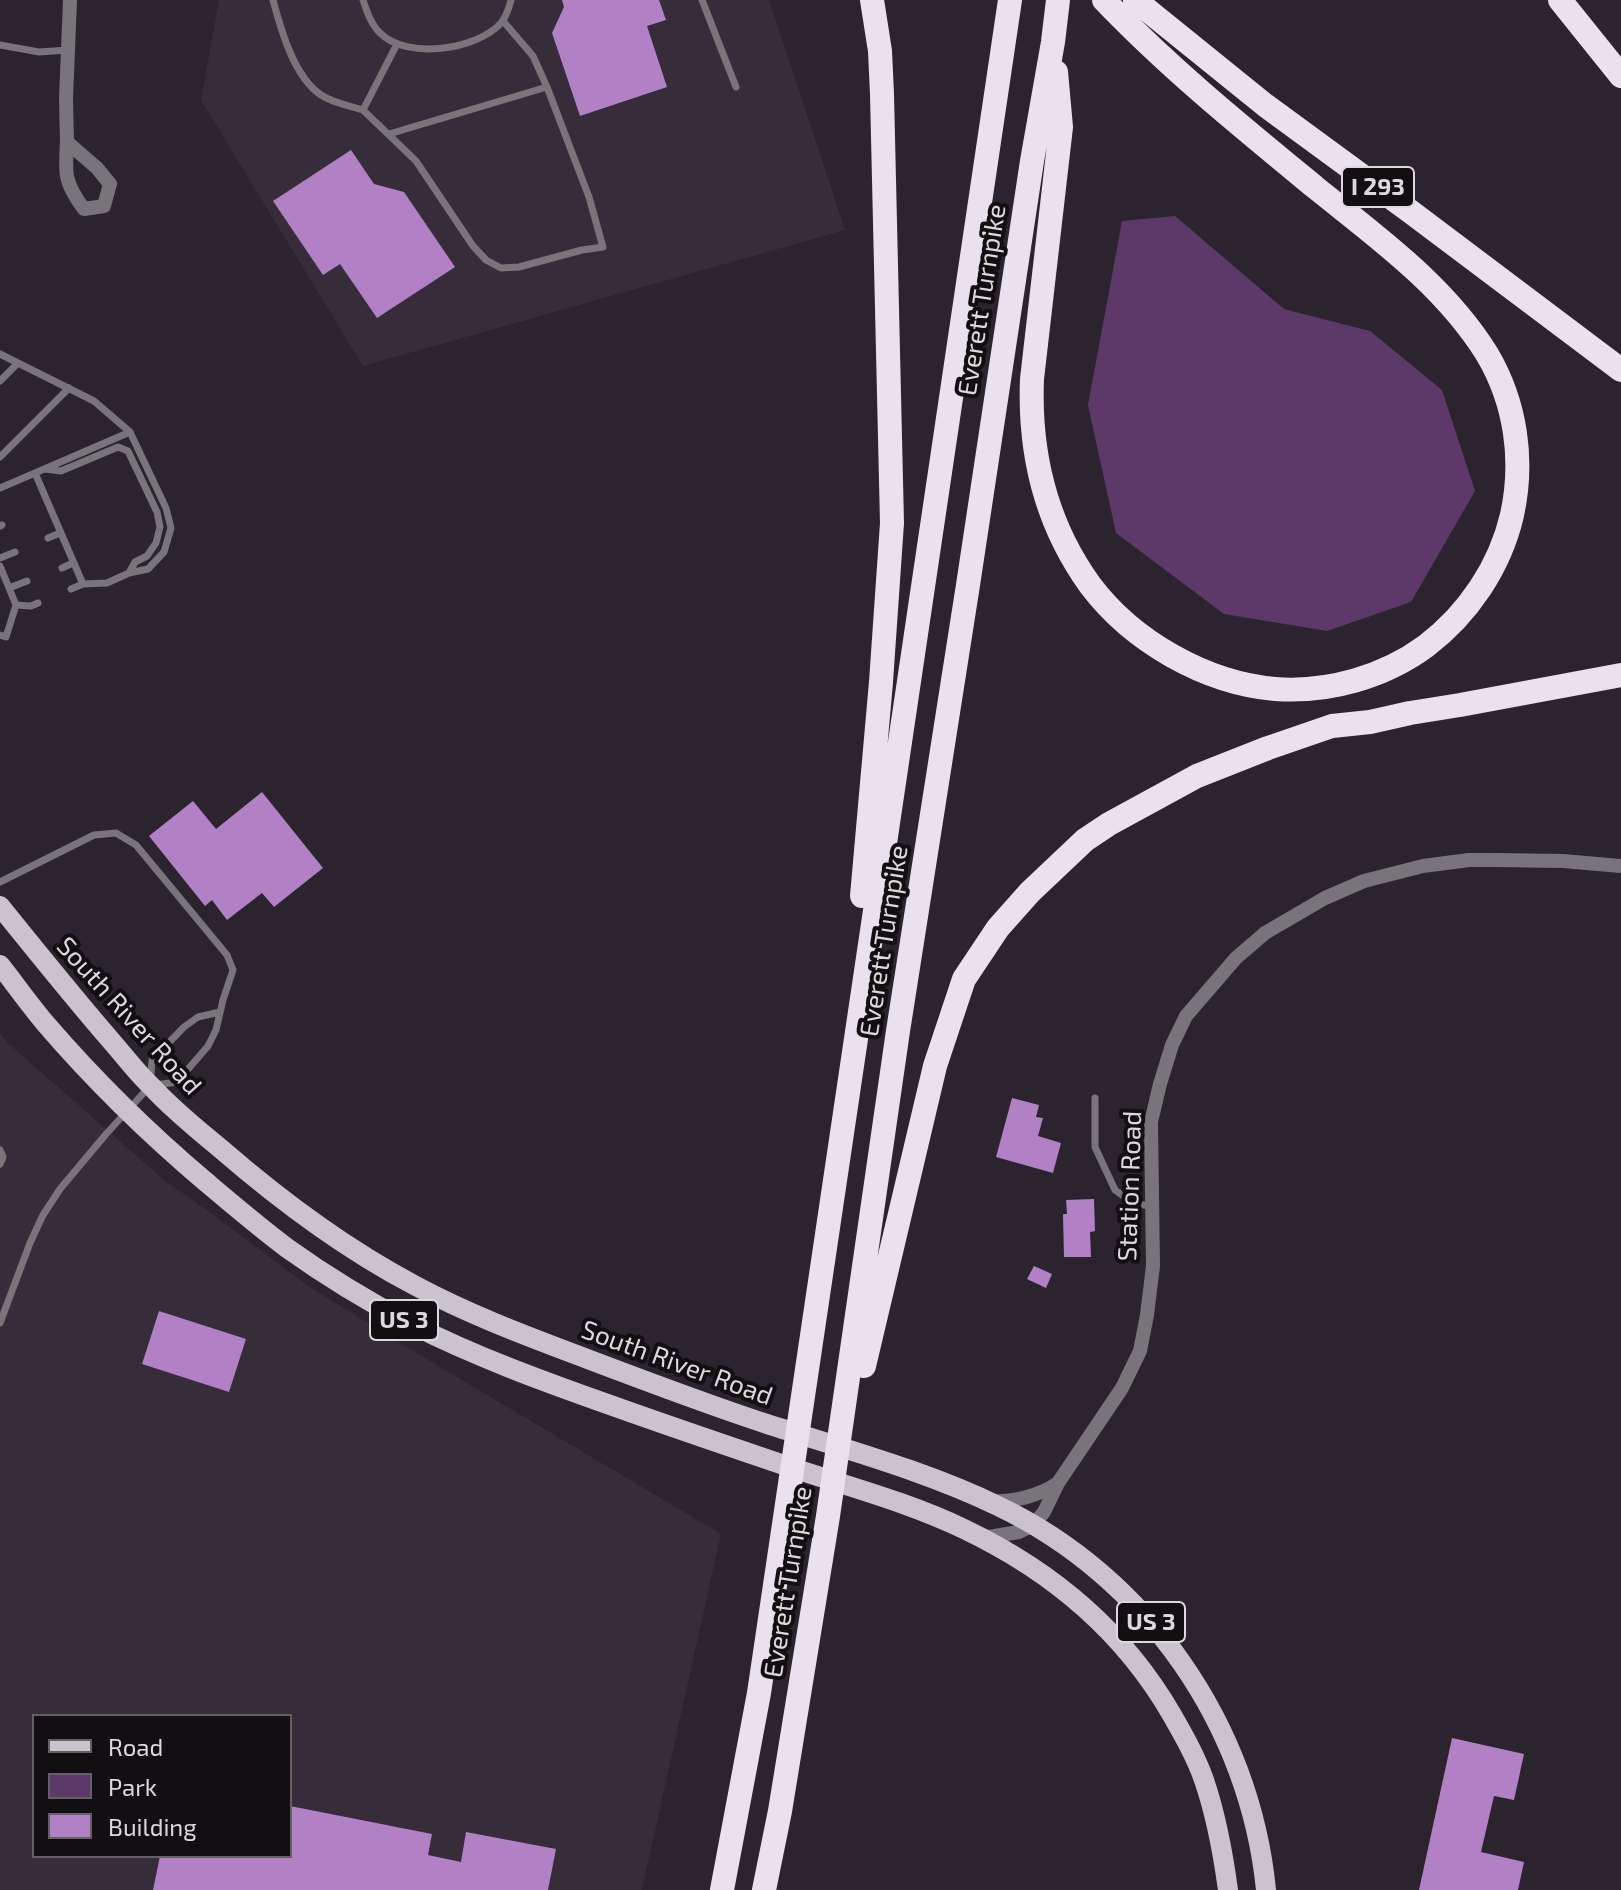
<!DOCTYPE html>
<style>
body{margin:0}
#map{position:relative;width:1621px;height:1890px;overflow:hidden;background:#2b242e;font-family:"Exo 2",sans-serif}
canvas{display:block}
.legend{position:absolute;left:32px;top:1714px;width:260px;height:144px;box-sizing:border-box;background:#120f13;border:2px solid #635f64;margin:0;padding:10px 14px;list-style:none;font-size:24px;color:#dcd8de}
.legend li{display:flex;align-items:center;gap:16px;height:40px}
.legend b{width:40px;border:2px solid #635f64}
</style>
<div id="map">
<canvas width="1621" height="1890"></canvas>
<ul class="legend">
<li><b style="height:10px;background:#cac2cd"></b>Road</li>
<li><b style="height:22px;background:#5c3969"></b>Park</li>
<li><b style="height:22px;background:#b180c5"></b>Building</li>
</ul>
</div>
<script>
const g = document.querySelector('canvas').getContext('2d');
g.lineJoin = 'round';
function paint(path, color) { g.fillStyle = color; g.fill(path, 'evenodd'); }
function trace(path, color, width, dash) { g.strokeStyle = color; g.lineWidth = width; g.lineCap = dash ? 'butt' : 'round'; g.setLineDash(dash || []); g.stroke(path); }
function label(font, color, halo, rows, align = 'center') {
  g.font = font + ' "Exo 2",sans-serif'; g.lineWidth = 8; g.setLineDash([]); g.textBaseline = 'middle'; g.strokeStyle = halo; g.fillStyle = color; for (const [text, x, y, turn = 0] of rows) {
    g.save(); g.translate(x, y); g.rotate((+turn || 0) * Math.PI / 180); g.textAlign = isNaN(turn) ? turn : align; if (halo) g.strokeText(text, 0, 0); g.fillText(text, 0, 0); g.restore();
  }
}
paint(new Path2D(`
 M219 0H769L845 230 363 366 201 100Z
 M0 1033 9 1044 163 1179 230 1227 308 1286 415 1352 721 1534 642 1890H0ZM34 1716H290V1856H34Z`), '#362c3a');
paint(new Path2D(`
 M1175 216 1284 309 1370 331 1442 390 1475 491 1411 602 1327 631 1224 614 1116 533 1088 405 1122 221Z`), '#5c3969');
paint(new Path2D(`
 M562 0H659L666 20 647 26 667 87 580 116 552 33 564 7Z
 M351 150 374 184 404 192 455 267 377 318 340 264 323 275 273 201Z
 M262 792 323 868 274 907 262 893 227 920 212 900 205 906 149 836 193 801 216 829Z
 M1012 1098 1039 1105 1036 1117 1043 1118 1038 1136 1061 1143 1053 1173 996 1157Z
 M1094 1199 1095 1231 1090 1232 1091 1257H1064L1063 1214H1067L1066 1200Z
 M1034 1266 1052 1274 1046 1288 1027 1279Z
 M159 1311 246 1339 229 1392 142 1364Z
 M1452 1738 1524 1754 1514 1800 1494 1796 1481 1852 1524 1862 1518 1890H1419Z
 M290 1806 432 1834 428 1855 461 1862 466 1832 556 1849 548 1890H153L160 1856H290Z`), '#b180c5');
trace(new Path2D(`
 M273 0C281 30 294 77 321 95 333 103 350 106 363 110L397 44
 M363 0C367 12 371 24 380 33 407 60 477 50 501 23 506 17 509 8 511 0
 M702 0 736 87
 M503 21 533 56 547 87
 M0 45 39 52 68 50
 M363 110 416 161 473 246 486 260 501 268 519 267 582 250 603 247 589 197 547 87 389 134
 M0 354 18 363 0 381
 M18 363 94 401 130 432
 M0 457 69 388
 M45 469 61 471 118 447 128 451 157 512 160 527 156 543 147 556 135 562 129 573
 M35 473 130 432 166 508 171 528 164 552 148 569 129 573 107 583 83 584
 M0 488 35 473 83 584 71 589
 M0 526 2 525
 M48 538 60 533
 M0 558 15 552
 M0 566 16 605 6 637 0 635
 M62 568 73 563
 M9 588 27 581
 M16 605 31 606 38 603
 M0 882 94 835 116 833 136 845 227 955 233 970 223 1000 216 1030 208 1046 177 1082 156 1085
 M1095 1098V1147L1115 1190 1134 1204 1153 1206
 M0 1150 3 1157 0 1164
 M0 1323 30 1243 43 1215 60 1189 107 1133 150 1086 152 1060 184 1027 198 1017 220 1012`), '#787479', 7);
trace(new Path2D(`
 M67 142 97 168 110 184 104 206 84 209C64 183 65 173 67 142Z
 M67 142 66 99 70 0
 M990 1502C1015 1501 1037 1497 1058 1483
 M982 1538 1019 1532 1033 1525 1044 1512 1058 1483 1122 1388 1140 1351 1147 1315 1153 1266 1151 1122 1160 1084 1172 1045 1186 1016 1236 958 1265 933 1325 898 1364 881 1423 866 1469 860H1495L1563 861 1621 866`), '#787479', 14);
trace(new Path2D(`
 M0 906C37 952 74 998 113 1043 126 1058 138 1074 152 1087 173 1110 197 1129 221 1149 281 1201 344 1248 414 1285 466 1313 521 1334 577 1355 640 1379 703 1403 767 1424 844 1449 926 1471 998 1506 1147 1577 1250 1726 1266 1890
 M0 965C15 984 29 1004 45 1023 94 1080 148 1133 206 1182 232 1204 259 1227 287 1248 326 1276 369 1302 411 1324 476 1357 545 1382 613 1406 669 1426 725 1445 781 1464 842 1485 906 1501 964 1529 1052 1571 1123 1630 1172 1715 1184 1736 1196 1757 1204 1780 1216 1815 1223 1853 1228 1890`), '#cac2cd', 20);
trace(new Path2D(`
 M1135 0 1265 105 1411 212 1621 370
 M1560 0 1621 76
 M1056 72 1061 127 1032 379C1029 453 1046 524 1090 585 1132 641 1205 683 1275 689 1328 693 1384 677 1426 646 1468 614 1500 567 1512 515 1524 460 1516 403 1487 354 1444 285 1378 238 1316 188 1243 128 1169 68 1104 0
 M862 896 881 682 892 523 882 94 880 51 872 0
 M864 1366 935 1066 964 979 998 928 1030 892 1085 840 1109 824 1197 776 1268 748 1332 726 1370 722 1410 713 1460 705 1621 675
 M722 1890 759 1693 1010 0
 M764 1890 780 1811 828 1516 898 1031 968 585 1032 161 1053 42 1058 0`), '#eae1ee', 24);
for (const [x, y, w] of [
 [1378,187,72],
 [404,1320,68],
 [1151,1622,68]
]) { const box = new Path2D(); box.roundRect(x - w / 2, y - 20, w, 40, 6); g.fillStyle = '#120f13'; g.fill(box); trace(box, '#dcd8de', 2); }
label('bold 24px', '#dcd8de', null, [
 ["I 293",1378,187],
 ["US 3",404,1320],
 ["US 3",1151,1622]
]);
label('26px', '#dcd8de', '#120f13', [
 ["Everett Turnpike",982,300,-81],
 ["Everett Turnpike",884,941,-81],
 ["South River Road",129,1016,48],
 ["Station Road",1130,1186,-88],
 ["South River Road",677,1363,20],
 ["Everett Turnpike",788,1582,-81]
]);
</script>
